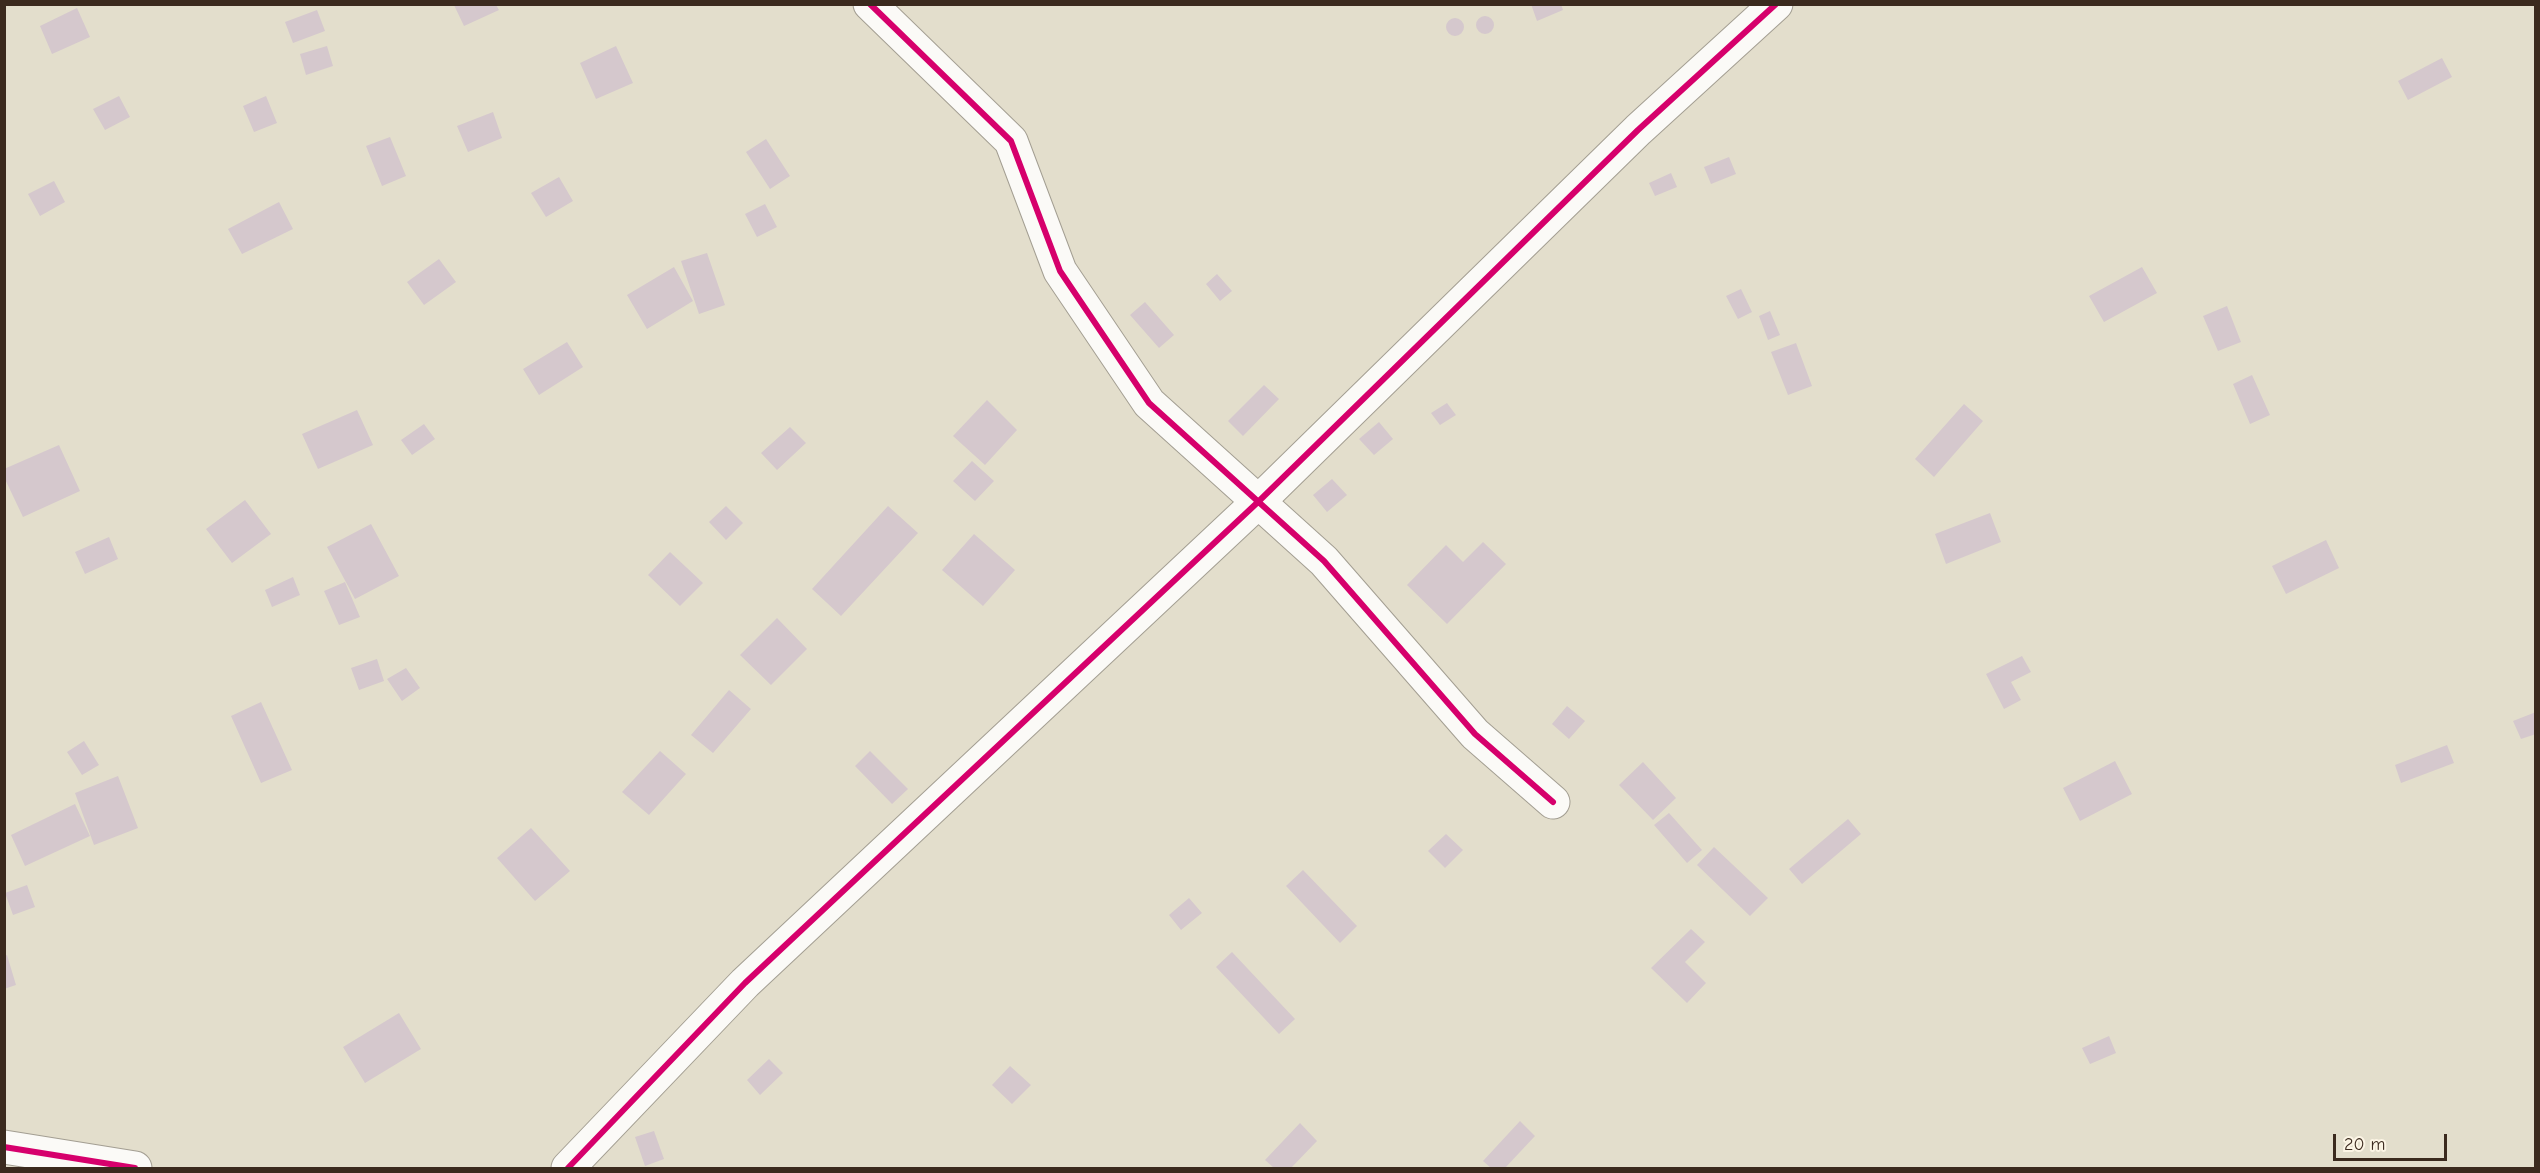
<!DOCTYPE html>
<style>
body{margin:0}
#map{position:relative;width:2540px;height:1173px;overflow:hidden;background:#e3decc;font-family:"Comic Neue",sans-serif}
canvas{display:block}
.frame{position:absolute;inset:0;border:6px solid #3b2a1e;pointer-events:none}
.scale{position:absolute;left:2333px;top:1134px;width:114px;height:27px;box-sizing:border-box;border:3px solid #3b2a1e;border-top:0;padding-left:8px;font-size:18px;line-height:21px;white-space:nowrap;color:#3b2a1e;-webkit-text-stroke:4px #fcf5e5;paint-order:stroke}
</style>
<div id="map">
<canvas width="2540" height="1173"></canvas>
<div class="frame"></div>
<div class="scale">20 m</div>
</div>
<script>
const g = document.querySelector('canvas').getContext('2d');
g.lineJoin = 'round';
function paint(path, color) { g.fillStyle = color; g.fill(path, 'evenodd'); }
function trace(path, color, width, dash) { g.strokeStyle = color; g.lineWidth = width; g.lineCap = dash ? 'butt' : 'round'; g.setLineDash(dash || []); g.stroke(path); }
paint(new Path2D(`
 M1531 4H1561L1563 10 1537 21Z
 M454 5H496L499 10 464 26Z
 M77 8 90 37 52 54 40 26Z
 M317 10 325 31 293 43 285 22Z
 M1476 25a9 9 0 1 1 18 0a9 9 0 1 1-18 0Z
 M1446 27a9 9 0 1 1 18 0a9 9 0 1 1-18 0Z
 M327 46 333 66 306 75 300 54Z
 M616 46 633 83 596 99 580 63Z
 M2442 58 2452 77 2408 100 2398 81Z
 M119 96 130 117 105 130 93 109Z
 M266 96 277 123 254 132 243 106Z
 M493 112 502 138 468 152 457 126Z
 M390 137 406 176 382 186 366 146Z
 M766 139 790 176 770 189 746 152Z
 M1729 157 1736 174 1711 184 1704 167Z
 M1671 173 1677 187 1655 196 1649 183Z
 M559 177 573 201 546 217 531 193Z
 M54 181 65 202 40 216 28 194Z
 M279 202 293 229 242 254 228 229Z
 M765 204 777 227 757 237 745 214Z
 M707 253 725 305 699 314 681 261Z
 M439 259 456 282 424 305 407 282Z
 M674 267 693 301 647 329 627 295Z
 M2142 267 2157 293 2104 322 2089 296Z
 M1217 274 1232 291 1220 301 1206 284Z
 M1741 289 1752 312 1738 319 1726 296Z
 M1145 302 1174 335 1159 348 1130 315Z
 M2227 306 2241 342 2218 351 2203 316Z
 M1770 311 1780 335 1768 340 1759 316Z
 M567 342 583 367 539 395 523 369Z
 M1796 343 1812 386 1788 395 1771 352Z
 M2252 375 2270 415 2250 424 2233 384Z
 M1264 385 1279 399 1243 436 1228 421Z
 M987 400 1017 430 985 465 953 436Z
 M1447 403 1456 415 1440 425 1431 413Z
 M1964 404 1983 421 1934 477 1915 459Z
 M357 410 373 445 318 469 302 434Z
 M1379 422 1393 439 1374 455 1359 439Z
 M424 424 435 439 412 455 401 440Z
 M790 427 806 443 777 470 761 453Z
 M59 445 80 491 23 517 4 477V469Z
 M972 461 994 481 975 501 953 481Z
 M1332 479 1347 495 1327 512 1313 495Z
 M245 500 271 534 232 563 206 529Z
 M726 506 743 523 726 540 709 522Z
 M888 506 918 533 841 616 812 589Z
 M1990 513 2001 542 1946 564 1935 534Z
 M371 524 399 576 355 599 327 547Z
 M974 534 1015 570 983 606 942 570Z
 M109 537 118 559 85 574 75 552Z
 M2326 540 2339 568 2286 594 2272 566Z
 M1483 542 1506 564 1447 624 1407 585 1446 545 1463 562Z
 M670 552 703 583 680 606 648 575Z
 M293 577 300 595 272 607 265 590Z
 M345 582 360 617 339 625 324 591Z
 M777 618 807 649 771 685 740 655Z
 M2022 656 2031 672 2011 682 2021 700 2004 709 1986 674Z
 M377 659 384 681 359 690 351 668Z
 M406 668 420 688 402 701 387 679Z
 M729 690 751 709 713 753 691 735Z
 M261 702 292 770 261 783 231 716Z
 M1567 706 1585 721 1569 739 1552 724Z
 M2536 712V734L2521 739 2513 721Z
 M84 741 99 765 82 775 67 752Z
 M2447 745 2454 763 2401 783 2395 765Z
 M660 751 686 774 649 815 622 792Z
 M870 751 908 789 892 804 855 766Z
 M2115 761 2132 794 2080 821 2063 788Z
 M1643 762 1676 798 1653 820 1619 785Z
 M118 776 138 828 94 845 75 793Z
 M75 804 90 836 25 866 11 835Z
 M1669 813 1702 850 1687 863 1654 825Z
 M1848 819 1861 834 1802 884 1789 869Z
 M531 828 570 871 535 901 497 858Z
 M1446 834 1463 850 1445 868 1428 851Z
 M1714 847 1768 898 1750 916 1697 865Z
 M1303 870 1357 926 1340 943 1286 886Z
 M27 885 35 907 13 915 5 893Z
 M1189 898 1202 913 1181 930 1169 915Z
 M1691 929 1705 942 1685 962 1706 983 1687 1003 1651 968Z
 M1232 952 1295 1019 1279 1034 1216 967Z
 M7 955 16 985 4 989V956Z
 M399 1013 421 1049 365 1083 343 1047Z
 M2109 1036 2116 1053 2090 1064 2082 1048Z
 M769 1059 783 1073 760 1095 747 1080Z
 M1010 1066 1031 1085 1012 1104 992 1085Z
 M1520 1121 1535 1136 1505 1168H1491L1483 1161Z
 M1300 1123 1317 1141 1291 1168H1274L1265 1160Z
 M654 1131 664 1159 645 1166 635 1137Z`), '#d5c8cd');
const minor = new Path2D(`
 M870 4 1011 141 1060 271 1149 403 1324 561 1475 734 1553 802
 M4 1147 135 1168
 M568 1168 745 983 1258 502 1638 130 1776 4`);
trace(minor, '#a39e92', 35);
trace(minor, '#fbfaf7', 33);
trace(new Path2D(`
 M870 4 1011 141 1060 271 1149 403 1324 561 1475 734 1553 802
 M4 1147 135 1168
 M568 1168 745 983 1258 502 1638 130 1776 4`), '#d6006c', 6);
</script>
